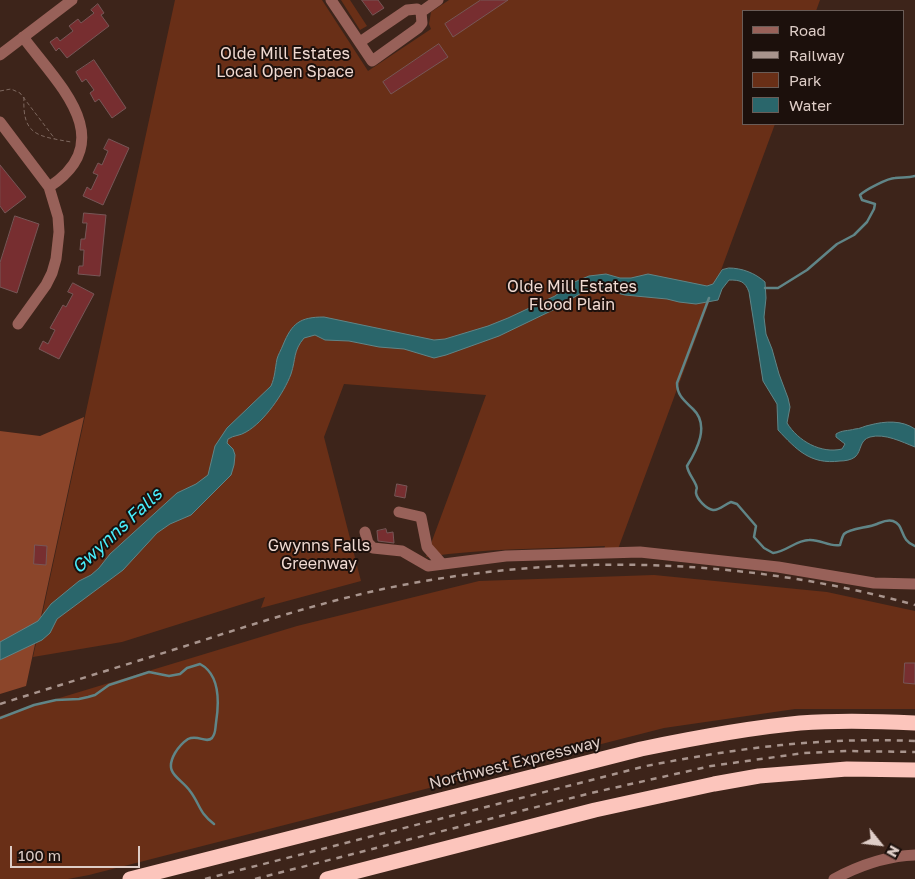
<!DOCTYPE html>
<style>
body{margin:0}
#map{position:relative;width:915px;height:879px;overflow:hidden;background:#3d241a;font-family:"Golos Text",sans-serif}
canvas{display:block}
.legend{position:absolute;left:742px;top:10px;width:162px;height:115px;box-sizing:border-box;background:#1c100c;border:1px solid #6a5c57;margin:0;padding:6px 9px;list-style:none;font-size:15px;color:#decdc7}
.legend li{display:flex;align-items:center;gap:10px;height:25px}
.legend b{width:25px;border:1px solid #6a5c57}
.north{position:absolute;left:855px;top:819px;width:50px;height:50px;-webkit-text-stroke:4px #1c100c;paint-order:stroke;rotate:119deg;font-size:14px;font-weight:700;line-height:20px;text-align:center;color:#decdc7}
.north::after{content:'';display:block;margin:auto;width:18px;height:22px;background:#decdc7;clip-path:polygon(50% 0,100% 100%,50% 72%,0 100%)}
.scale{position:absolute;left:10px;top:846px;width:130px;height:22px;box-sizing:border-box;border:2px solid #decdc7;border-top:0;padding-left:6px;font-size:15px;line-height:18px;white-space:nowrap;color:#decdc7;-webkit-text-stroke:4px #1c100c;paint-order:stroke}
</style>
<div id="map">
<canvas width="915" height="879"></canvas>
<ul class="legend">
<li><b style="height:6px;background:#986159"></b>Road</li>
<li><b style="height:6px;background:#a8948d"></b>Railway</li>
<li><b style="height:14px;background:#692f17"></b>Park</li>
<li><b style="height:14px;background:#2a666b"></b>Water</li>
</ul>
<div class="north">N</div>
<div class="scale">100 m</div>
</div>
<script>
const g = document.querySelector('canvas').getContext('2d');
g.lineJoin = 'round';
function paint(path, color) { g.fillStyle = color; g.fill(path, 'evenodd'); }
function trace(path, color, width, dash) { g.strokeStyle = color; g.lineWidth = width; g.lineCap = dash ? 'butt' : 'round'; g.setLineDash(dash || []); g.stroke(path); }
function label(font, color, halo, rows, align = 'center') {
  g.font = font + ' "Golos Text",sans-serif'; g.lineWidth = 4; g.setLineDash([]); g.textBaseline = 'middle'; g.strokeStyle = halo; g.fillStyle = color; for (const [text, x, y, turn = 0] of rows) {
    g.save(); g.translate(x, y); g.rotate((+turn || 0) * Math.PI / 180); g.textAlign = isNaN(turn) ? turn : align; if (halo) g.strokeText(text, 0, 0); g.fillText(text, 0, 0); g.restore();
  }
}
paint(new Path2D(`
 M175 0H322L368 71 431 29 429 24 431 12 449 0H820L816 11H744V124H775L618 549H604L605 546C545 549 486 548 426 557L486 395 344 384 324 437 361 581 261 608 265 597 122 642 33 657Z
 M341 0H350L367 26 360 30Z
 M654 575 827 592 915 611V709H795L664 728 89 875 68 879H0V716L297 626 479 581Z`), '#692f17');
paint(new Path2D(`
 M84 417 26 686 0 694V431L40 436Z`), '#8b452a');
const water = new Path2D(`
 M729 268C742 268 755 273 765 282L766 298 764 317 766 334 772 349 779 374 788 398 790 407 787 423C798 441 821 454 842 449L845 444 836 437V434C842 430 848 431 855 429 860 429 864 426 870 425 885 421 902 420 915 429V447C902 442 885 433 870 437 859 440 862 451 855 457 851 460 845 461 840 461 810 465 796 449 778 430L777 404 763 381 749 292C745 281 740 280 729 280L722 289 718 300 696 304 679 302 667 299 625 295 597 288 583 292 553 310 499 336 446 355 434 358 404 349 379 347 349 341 325 340 315 335 304 338C293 351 296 359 291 374 284 393 264 422 246 432 240 436 234 435 228 439L227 443 233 449 235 455 234 465 231 475 191 515 170 524 157 533 123 570 57 619 50 633 42 640 0 660V642L38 621 51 604 79 581 91 575 99 568 110 554 177 493 196 484 208 475 215 446 227 428 271 386C275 377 275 369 277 359 278 355 281 350 283 345 292 323 300 317 324 317L434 340 445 339 488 326 508 318 555 296 572 283 589 276 606 274 620 278H631L648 274 707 286 713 284 722 270Z`);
paint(water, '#2a666b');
trace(water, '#608587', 1);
trace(new Path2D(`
 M765 288H778L807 270 837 244 854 235 867 222 874 209 875 204 862 200 860 195C865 190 888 178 895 178 902 177 908 178 915 176
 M709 298 677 383C677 396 685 401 693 409 710 425 697 450 687 466 688 473 693 478 696 485 698 491 696 486 696 493 697 499 706 509 713 510 719 511 725 504 731 502L737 504 756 526 754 537 764 548 773 553C786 552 796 540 809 540 820 539 829 547 840 545 841 542 842 537 844 534 850 528 868 528 877 524 882 522 887 519 893 521 905 525 899 540 915 546
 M0 718 34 705 56 700 79 699 88 697 95 695 109 685 149 672 169 676 180 674 187 668 200 664C221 675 219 704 216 723 215 729 216 733 212 738 206 744 198 734 188 739 182 743 178 748 175 753 163 774 180 777 190 791 200 804 199 813 214 824`), '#608587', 2.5);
const building = new Path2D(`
 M362 0H378L384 8 373 15Z
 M481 0H508L453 37 445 24Z
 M98 4 104 13 101 15 109 26 67 58 59 48 56 51 50 42 57 37 60 41 73 31 69 26 78 19 81 23 94 13 91 10Z
 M439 44 448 57 391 94 383 82Z
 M94 60 126 108 112 118 99 99 95 102 90 93 94 90 86 79 82 82 76 72Z
 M109 139 129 148 103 205 83 196 87 187 91 190 98 175 93 173 98 163 102 165 108 151 104 149Z
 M0 165 26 197 5 213 0 206Z
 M84 213 106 215 100 276 78 274 79 266H83L84 250H80L81 239H85L87 223H83Z
 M15 216 39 224 17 293 0 287V263Z
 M73 283 94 294 59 359 39 349 43 341 48 344 55 330 50 328 63 305 66 307 73 294 68 292Z
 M397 484 407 486 405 498 395 496Z
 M386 529 387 533 393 532 394 543 378 541 377 531Z
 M35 545 47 546 46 565 34 564Z
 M905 663H915V684L904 683Z`);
paint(building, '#772e30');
trace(building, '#775757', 1);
trace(new Path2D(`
 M0 91 11 89 20 93 55 139
 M24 97C22 136 38 136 71 142`), '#7e685f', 1, [4, 2.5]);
trace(new Path2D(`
 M331 0 372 61 418 28 422 23 421 12 417 9 407 10 360 42
 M421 12 438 0
 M23 37C57 83 121 140 49 187
 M0 55 72 0
 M0 122 49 187 58 217 59 232 56 259 52 273 46 285 18 324
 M399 512 421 517 427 547 442 564
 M365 532 368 543 373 548 402 551 428 566 506 556 640 552 778 567 874 583 915 584
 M834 879C860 865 885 856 915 855`), '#986159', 11);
trace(new Path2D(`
 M130 879 641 749C694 738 746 728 800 723 838 720 877 721 915 723
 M327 879 595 810 714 784 759 776 847 769 915 770`), '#fcc5bc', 15);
trace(new Path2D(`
 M0 704C66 683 132 663 198 642 259 622 320 603 383 589 558 552 743 557 915 605
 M205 879 646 766C739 748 820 737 915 741
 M255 879 591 793 711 766 804 753 847 751 915 752`), '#a8948d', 2.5, [6, 6]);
label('16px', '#f0dad2', '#1c100c', [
 ["Olde Mill Estates",285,54],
 ["Local Open Space",285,72],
 ["Olde Mill Estates",572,287],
 ["Flood Plain",572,305],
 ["Gwynns Falls",319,546],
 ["Greenway",319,564]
]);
label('16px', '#decdc7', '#1c100c', [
 ["Northwest Expressway",515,763,-14]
]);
label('italic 18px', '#48edfb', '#1c100c', [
 ["Gwynns Falls",117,531,-43]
]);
</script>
